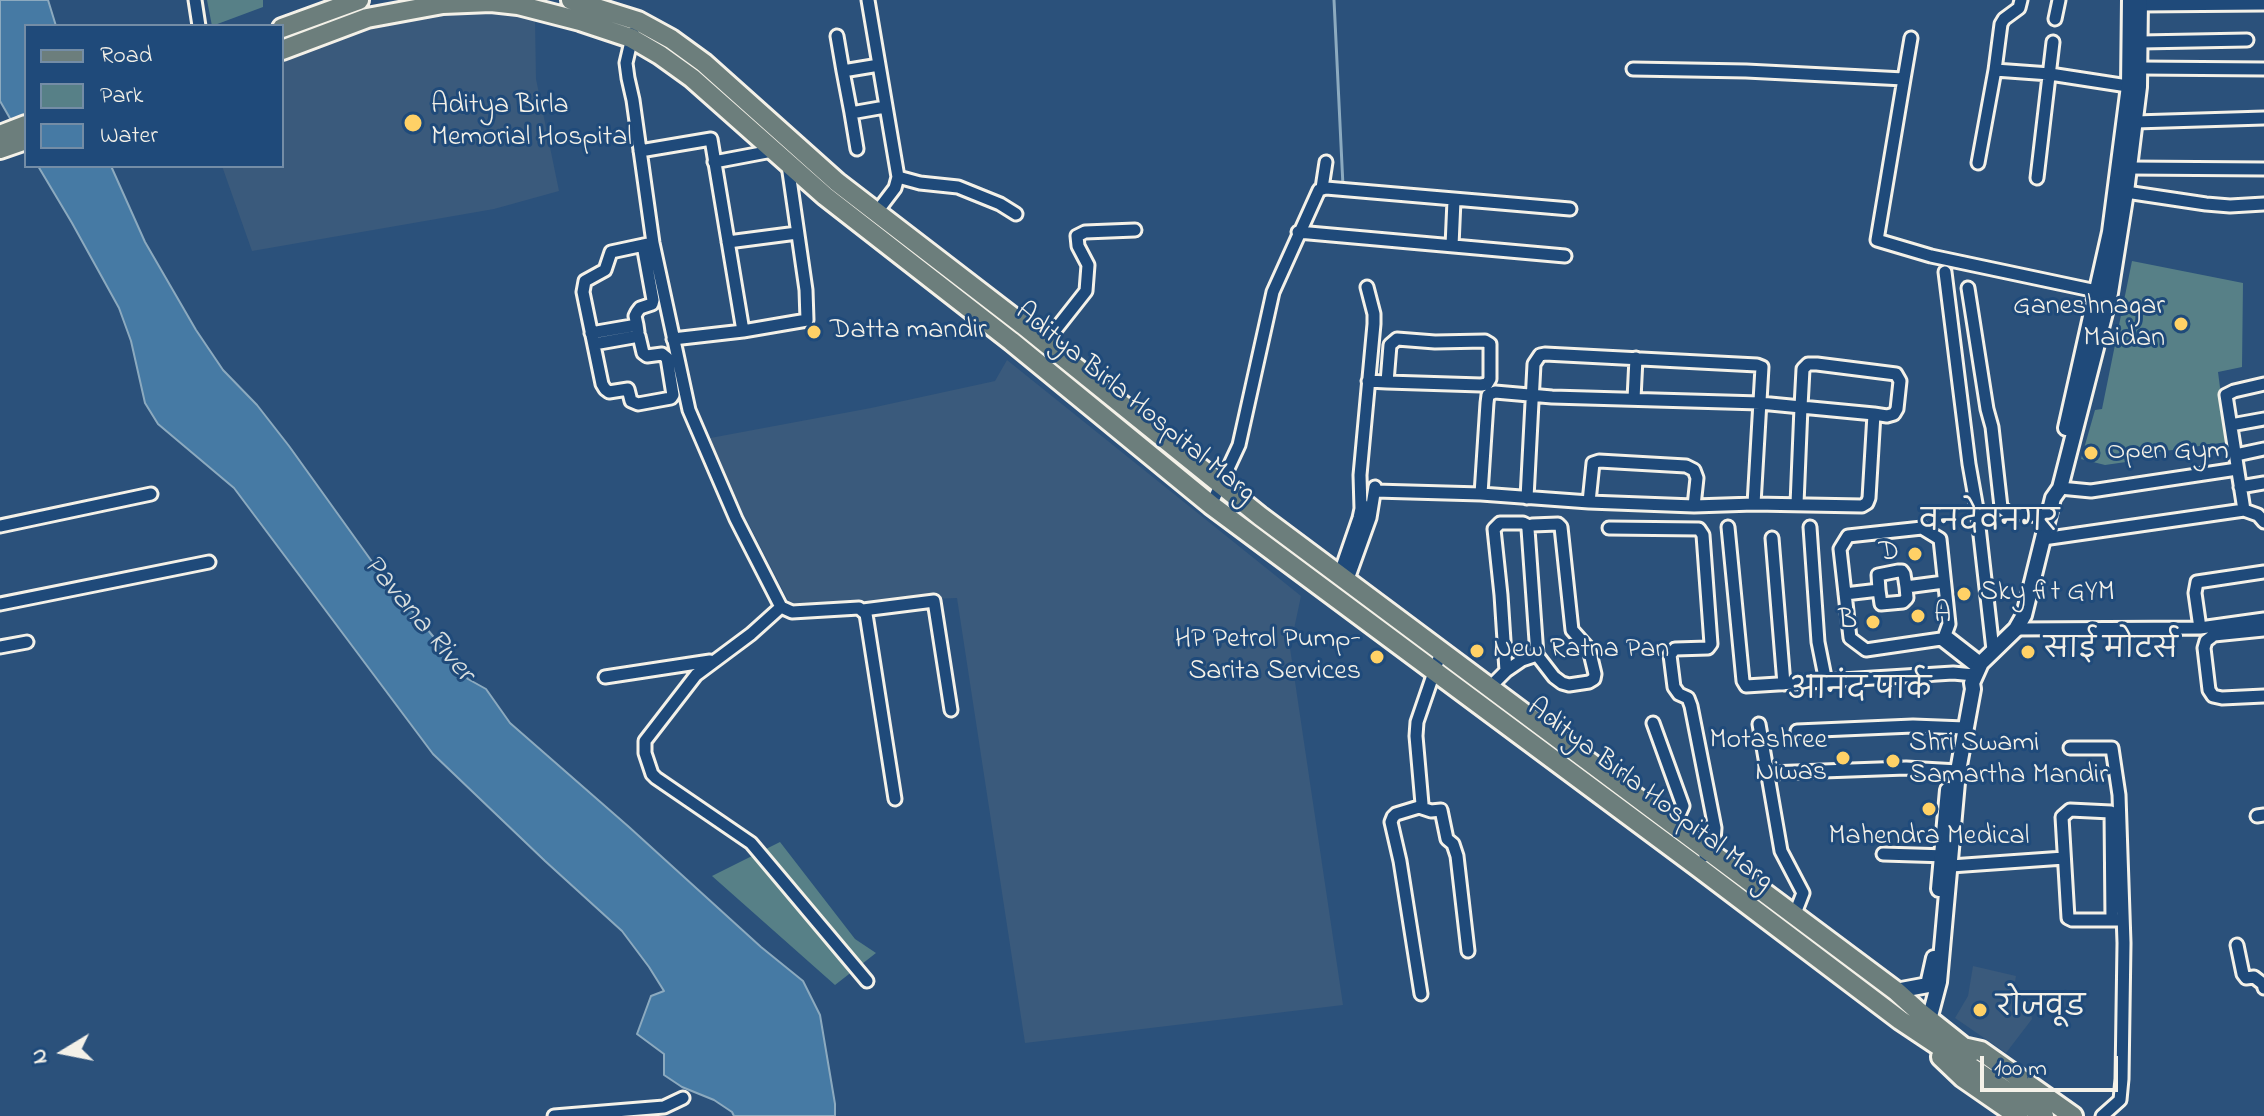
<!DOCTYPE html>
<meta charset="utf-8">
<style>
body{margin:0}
#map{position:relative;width:2264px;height:1116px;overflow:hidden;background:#2b517b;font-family:"Indie Flower",sans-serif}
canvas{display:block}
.legend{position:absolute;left:24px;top:24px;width:260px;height:144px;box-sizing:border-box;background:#1f4a7a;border:2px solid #748da6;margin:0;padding:10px 14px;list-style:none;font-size:24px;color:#f4f1e8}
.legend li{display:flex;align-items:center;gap:16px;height:40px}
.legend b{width:40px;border:2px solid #748da6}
.north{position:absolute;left:24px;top:1012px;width:80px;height:80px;-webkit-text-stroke:6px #1f4a7a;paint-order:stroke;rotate:260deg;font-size:22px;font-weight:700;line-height:32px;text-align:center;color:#f4f1e8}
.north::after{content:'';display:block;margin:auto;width:28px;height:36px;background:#f4f1e8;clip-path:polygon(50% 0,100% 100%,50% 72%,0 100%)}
.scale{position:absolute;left:1980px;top:1056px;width:138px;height:36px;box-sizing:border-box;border:4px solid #f4f1e8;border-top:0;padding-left:10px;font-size:24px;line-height:28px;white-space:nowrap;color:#f4f1e8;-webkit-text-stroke:6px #1f4a7a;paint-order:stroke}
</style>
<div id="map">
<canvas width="2264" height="1116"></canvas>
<ul class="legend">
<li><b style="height:10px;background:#6c7e7c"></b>Road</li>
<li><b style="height:22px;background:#578087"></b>Park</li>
<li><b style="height:22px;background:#467aa4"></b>Water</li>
</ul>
<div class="north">N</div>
<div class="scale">100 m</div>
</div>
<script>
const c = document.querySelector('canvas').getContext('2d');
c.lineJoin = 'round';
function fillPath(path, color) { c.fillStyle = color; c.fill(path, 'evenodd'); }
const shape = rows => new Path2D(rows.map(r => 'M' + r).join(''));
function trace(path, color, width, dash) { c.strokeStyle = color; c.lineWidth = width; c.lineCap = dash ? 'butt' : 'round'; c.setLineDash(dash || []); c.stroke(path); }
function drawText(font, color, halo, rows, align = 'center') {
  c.font = font + ' "Indie Flower","Playpen Sans Deva",sans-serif'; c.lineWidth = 6; c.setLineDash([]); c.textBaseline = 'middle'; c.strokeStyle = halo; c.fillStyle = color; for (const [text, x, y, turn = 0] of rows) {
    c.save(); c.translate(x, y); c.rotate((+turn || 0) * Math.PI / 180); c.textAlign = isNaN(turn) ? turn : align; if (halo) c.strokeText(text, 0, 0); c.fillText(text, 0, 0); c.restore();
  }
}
fillPath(shape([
 [478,8,509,11,535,19,536,79,559,191,494,209,252,251,222,166,282,166,282,59,356,29,405,17],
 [1007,360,1301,596,1290,648,1343,1005,1025,1043,957,598,790,604,705,439,871,408,995,381],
 [1973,966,2016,976,2012,1000,2030,1006,2032,1019,2006,1053,1955,1018,1968,996]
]), '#3a5a7c');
fillPath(shape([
 [207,0,263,0,263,7,212,26],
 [2132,261,2243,283,2242,367,2218,372,2227,442,2131,456,2126,462,2105,465,2081,459,2095,410,2102,409],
 [780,842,855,939,876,953,835,985,712,876]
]), '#578087');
const water = shape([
 [0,0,48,0,56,26,26,26,26,146,0,101,0,0],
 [38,166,111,166,145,242,196,330,223,370,257,405,289,446,373,563,468,679,486,689,510,723,629,827,761,947,803,981,820,1015,835,1104,835,1116,734,1116,732,1112,714,1100,682,1087,664,1075,664,1054,637,1034,651,996,664,991,649,967,622,931,545,861,433,754,234,488,158,424,145,403,131,341,119,308,72,223,38,166]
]);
fillPath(water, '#467aa4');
trace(water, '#8caabf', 2);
trace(shape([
 [1334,0,1343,186]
]), '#8caabf', 3);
const minor = shape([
 [195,0,199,26],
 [868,0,898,177,895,188,876,213],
 [2140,5,2264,4],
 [2055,19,2059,0],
 [633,33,626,63,628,78,633,100,653,243,689,410,736,519,781,607,751,634,696,675,645,741,645,753,652,774,656,778,751,843,867,981],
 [837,36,843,71],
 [2141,42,2247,40],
 [2140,68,2264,69],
 [1633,69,1746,71,1904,79,1877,240,1931,256,2101,292],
 [1995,70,2001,24,2004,19,2019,8,2021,0],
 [1904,79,1911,38],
 [851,113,843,71,879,65],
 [2135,122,2264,118],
 [857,149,851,113,885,107],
 [640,151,711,139,743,331],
 [714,162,772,151],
 [1978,163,1995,70,2050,74,2134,87],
 [2129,168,2264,169],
 [898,177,920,183,958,187,1000,204,1016,214],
 [2037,178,2053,42],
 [1322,188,1326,162],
 [2126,192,2206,204,2230,206,2264,204],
 [1298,232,1565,256],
 [728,242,797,233],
 [1452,246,1454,200],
 [1945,272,1969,464,1977,509,1993,650],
 [1968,288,1987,409,1992,427,2001,507,2007,512,2048,517],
 [637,325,635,316,637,312,640,308,652,304,653,300,643,245],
 [591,333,637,325,638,332],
 [673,339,743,331,807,320,806,290,788,165,790,163],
 [1045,343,1086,291,1088,265,1078,246,1077,236,1085,232,1135,230],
 [594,344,639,336,643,353,647,356,662,354,667,358,673,395,671,398,638,404,631,401,628,389,609,392,605,389,602,384,583,292,585,281,605,270,611,252,653,243],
 [1368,381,1387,382,1481,385,1487,384,1490,379,1490,344,1485,341,1435,342,1397,339,1390,345,1387,382],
 [1634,399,1636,358],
 [2231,425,2264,419],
 [2236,455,2264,449],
 [2240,487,2264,483],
 [2060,488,2091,491,2237,469],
 [1375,491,1481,494,1487,403,1488,395,1495,392,1552,397,1760,403,1801,407,1797,504],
 [1481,494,1589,502,1694,506,1754,504,1862,506,1867,503,1869,498,1874,414,1801,407,1803,369,1808,364,1817,364,1896,374,1900,381,1897,409,1894,414,1887,416,1874,414],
 [1527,498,1534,364,1540,355,1545,354,1757,365,1762,367,1754,504],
 [1589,502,1593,463,1599,461,1686,466,1694,470,1697,478,1694,506],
 [1211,505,1239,445,1273,292,1319,190,1326,188,1570,209],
 [1361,509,1360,475,1374,324,1374,314,1367,287],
 [2244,510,2226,395,2234,391,2264,384],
 [0,526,151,494],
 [1728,527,1743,681,1746,686,1953,673,1974,675],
 [1810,527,1818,642,1826,682],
 [1609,528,1699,529,1703,535,1711,644,1708,648,1675,649,1670,655,1674,687,1679,694,1688,698,1691,706,1715,828,1714,841,1705,856],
 [1772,538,1784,684],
 [2043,539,2244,510,2258,515,2264,522],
 [1339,576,1359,518,1362,504],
 [1347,582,1370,518,1375,487],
 [1879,590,1881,604,1903,602,1907,598,1906,587],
 [1845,594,1879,590,1878,575,1898,571,1902,571,1904,574,1906,587,1944,582],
 [0,604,209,562],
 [781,607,792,612,859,608,866,614,895,799],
 [863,610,934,601,951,710],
 [2200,628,2195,593,2197,582,2264,572],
 [2016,629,2200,628,2264,619],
 [2264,630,2214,635,2206,641,2204,648,2209,690,2213,696,2222,698,2264,696],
 [0,647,27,642],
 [1978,668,1941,639,1866,650,1850,638,1840,549,1848,536,1922,528,1940,539,1949,624,1945,635,1981,663],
 [1506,671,1501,595,1494,529,1500,523,1523,523,1527,525,1528,529,1537,655,1554,677,1562,683,1569,685,1589,682,1594,679,1595,674,1589,649,1572,630,1561,527,1558,524,1532,525],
 [605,677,710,661],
 [1489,688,1506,671,1522,660,1537,655],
 [1653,723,1683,806,1674,826],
 [1759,724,1781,851,1803,893,1794,916],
 [1797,731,1913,726,1965,728],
 [2070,748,2112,748,2119,795,2124,943,2122,1079,2120,1100,2102,1116],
 [1768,773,1906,768,1958,771],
 [1419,807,1431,811,1441,810,1447,839,1453,844,1457,856,1468,951],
 [2257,816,2264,815],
 [1883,854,1947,856],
 [1951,866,2064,858],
 [2112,920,2111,812,2070,810,2062,817,2068,918,2072,920,2123,920],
 [2237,945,2243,974,2246,978,2254,977,2263,984,2264,988],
 [1421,994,1400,861,1391,822,1393,817,1396,814,1419,807,1422,804,1416,736,1417,722,1441,652],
 [554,1116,664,1107,683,1098]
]);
const tertiary = shape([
 [2066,428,2110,232,2129,86,2130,0],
 [1939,889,1948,790],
 [1896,991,1928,985,1934,958],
 [1929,1020,1939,982,1958,771,1973,689,1972,683,1981,663,2016,629,2024,615,2053,498,2060,488,2110,293,2126,192,2139,87,2140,0]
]);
const primary = shape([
 [571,0,638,21,671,39,704,63,837,182,1023,325,1260,516,1896,991,1917,1010,1971,1053],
 [282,28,359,0],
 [282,50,367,18,443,4,491,2,518,5,580,21,631,38,660,55,692,78,825,196,1011,341,1211,505,1698,867,1900,1020,2044,1116],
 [0,135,26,125],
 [0,149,26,140],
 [1963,1047,1981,1051,2073,1116],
 [1941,1057,1963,1078,2018,1116]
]);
trace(minor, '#f4f1e8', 17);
trace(tertiary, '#f4f1e8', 20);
trace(primary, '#f4f1e8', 24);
trace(minor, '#1f4a7a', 11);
trace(tertiary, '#1f4a7a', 14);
trace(primary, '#6c7e7c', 18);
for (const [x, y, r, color] of [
 [413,123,10,"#ffd166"],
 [2181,324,8,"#ffd166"],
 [814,332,8,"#ffd166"],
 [2091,453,8,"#ffd166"],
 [1915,554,8,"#ffd166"],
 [1964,594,8,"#ffd166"],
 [1918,616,8,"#ffd166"],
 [1873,622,8,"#ffd166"],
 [1477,651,8,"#ffd166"],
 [2028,652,8,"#ffd166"],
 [1377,657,8,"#ffd166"],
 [1843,758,8,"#ffd166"],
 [1893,761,8,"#ffd166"],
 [1929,809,8,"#ffd166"],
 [1980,1010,8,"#ffd166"]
]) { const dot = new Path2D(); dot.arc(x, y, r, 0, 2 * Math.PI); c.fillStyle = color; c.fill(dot); trace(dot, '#1f4a7a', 3); }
drawText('28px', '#f4f1e8', '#1f4a7a', [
 ["Aditya Birla",431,107],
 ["Memorial Hospital",431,139],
 ["Ganeshnagar",2165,308,"right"],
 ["Maidan",2165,340,"right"],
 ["Datta mandir",830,332],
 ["Open Gym",2107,453],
 ["D",1899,554,"right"],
 ["Sky fit GYM",1980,594],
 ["A",1934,616],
 ["B",1857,622,"right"],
 ["HP Petrol Pump-",1361,641,"right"],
 ["Sarita Services",1361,673,"right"],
 ["New Ratna Pan",1493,651],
 ["साई मोटर्स",2044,652],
 ["Motashree",1827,742,"right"],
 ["Niwas",1827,774,"right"],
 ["Shri Swami",1909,745],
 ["Samartha Mandir",1909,777],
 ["Mahendra Medical",1929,838,"center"],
 ["रोजवूड",1996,1010]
], 'left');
drawText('28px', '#f4f1e8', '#1f4a7a', [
 ["Aditya Birla Hospital Marg",1134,404,39],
 ["Aditya Birla Hospital Marg",1649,796,37]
]);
drawText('30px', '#f4f1e8', '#1f4a7a', [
 ["वनदेवनगर",1989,525],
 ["आनंद पार्क",1859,693]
]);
drawText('italic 30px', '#dadfde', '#1f4a7a', [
 ["Pavana River",417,620,50]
]);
</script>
